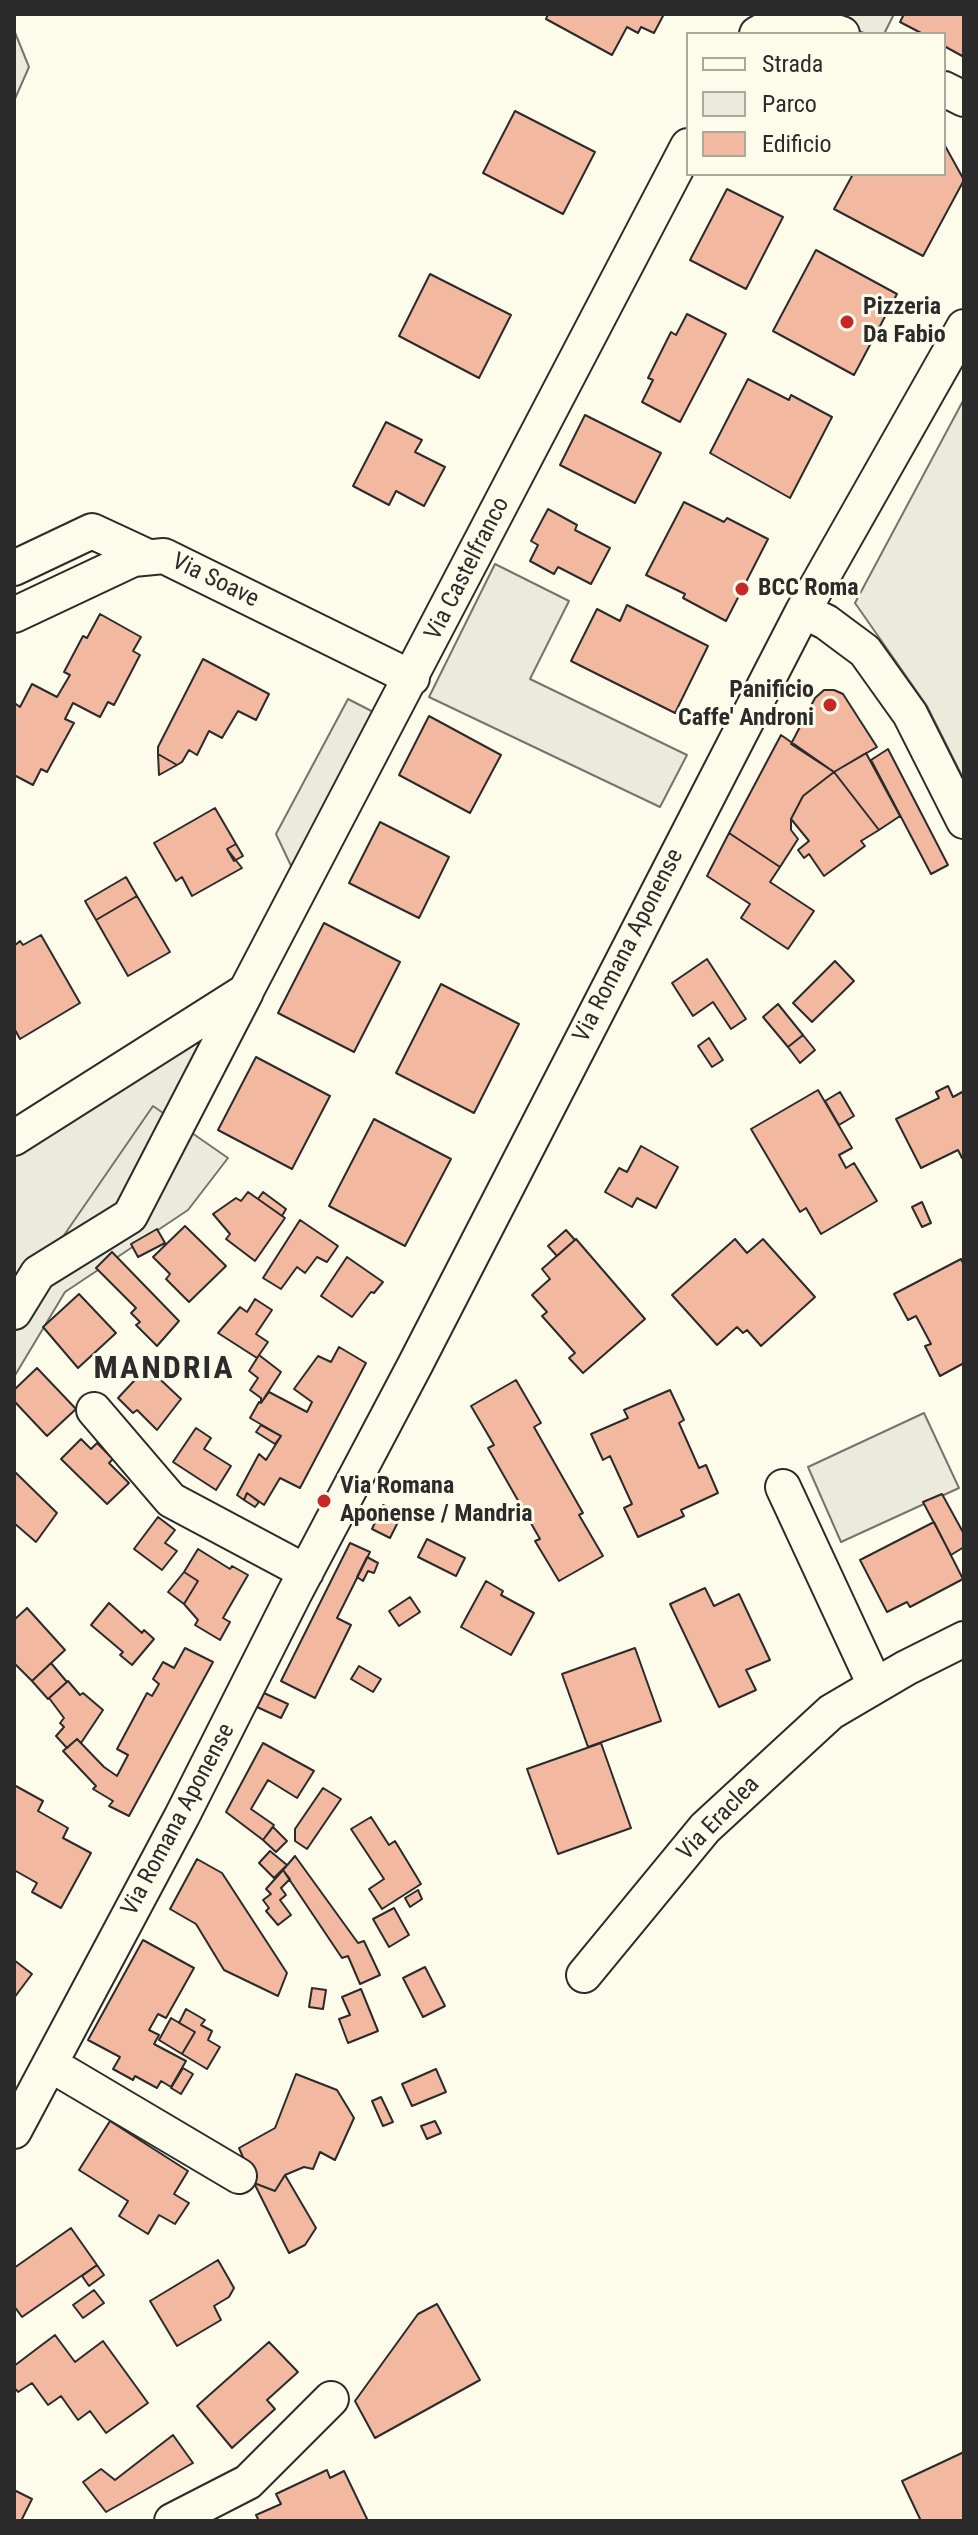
<!DOCTYPE html>
<style>
body{margin:0}
#map{position:relative;width:978px;height:2535px;overflow:hidden;background:#fdfbea;font-family:"Roboto Condensed",sans-serif}
canvas{display:block}
.frame{position:absolute;inset:0;border:16px solid #2b2b2b;pointer-events:none}
.legend{position:absolute;left:686px;top:32px;width:260px;height:144px;box-sizing:border-box;background:#fdfbea;border:2px solid #a9a89e;margin:0;padding:10px 14px;list-style:none;font-size:24px;color:#2b2b2b}
.legend li{display:flex;align-items:center;gap:16px;height:40px}
.legend b{width:40px;border:2px solid #a9a89e}
</style>
<div id="map">
<canvas width="978" height="2535"></canvas>
<div class="frame"></div>
<ul class="legend">
<li><b style="height:10px;background:#fdfbea"></b>Strada</li>
<li><b style="height:22px;background:#ecebdb"></b>Parco</li>
<li><b style="height:22px;background:#f2b8a0"></b>Edificio</li>
</ul>
</div>
<script>
const c = document.querySelector('canvas').getContext('2d');
c.lineJoin = 'round';
function fillPath(path, color) { c.fillStyle = color; c.fill(path, 'evenodd'); }
const shape = rows => new Path2D(rows.map(r => 'M' + r).join(''));
function trace(path, color, width, dash) { c.strokeStyle = color; c.lineWidth = width; c.lineCap = dash ? 'butt' : 'round'; c.setLineDash(dash || []); c.stroke(path); }
function drawText(font, color, halo, rows, align = 'center') {
  c.font = font + ' "Roboto Condensed",sans-serif'; c.lineWidth = 6; c.setLineDash([]); c.textBaseline = 'middle'; c.strokeStyle = halo; c.fillStyle = color; for (const [text, x, y, turn = 0] of rows) {
    c.save(); c.translate(x, y); c.rotate((+turn || 0) * Math.PI / 180); c.textAlign = isNaN(turn) ? turn : align; if (halo) c.strokeText(text, 0, 0); c.fillText(text, 0, 0); c.restore();
  }
}
const green = shape([
 [14,30,29,67,14,101,14,30],
 [964,399,964,780,927,706,855,603,964,399],
 [495,564,569,601,530,679,687,755,660,807,429,697,495,564],
 [246,991,178,1124,14,1312,14,1138,246,991],
 [924,1413,959,1488,841,1542,808,1467,924,1413]
]);
fillPath(green, '#ecebdb');
trace(green, '#74746e', 2);
const parking = shape([
 [822,14,894,14,884,34,866,34,822,14],
 [348,699,389,720,301,887,276,834,348,699],
 [153,1106,228,1158,188,1210,65,1292,14,1377,14,1312,38,1273,153,1106]
]);
fillPath(parking, '#eceadb');
trace(parking, '#74746e', 2);
const building = shape([
 [548,14,664,14,654,33,641,27,638,33,627,27,612,55,546,19,548,14],
 [904,14,964,14,964,57,944,46,944,34,923,34,900,22,904,14],
 [515,111,595,152,563,214,483,173,515,111],
 [944,144,964,180,923,256,834,209,853,174,944,174,944,144],
 [727,189,783,217,746,289,690,260,727,189],
 [816,250,897,294,854,375,773,331,816,250],
 [430,274,511,315,479,378,399,336,430,274],
 [687,314,726,334,680,422,642,402,653,380,648,378,671,332,676,335,687,314],
 [748,379,789,400,791,395,832,417,790,498,710,453,748,379],
 [585,415,661,453,635,503,560,465,585,415],
 [386,422,422,440,415,452,445,467,424,506,396,491,389,505,353,486,386,422],
 [684,502,724,522,727,518,768,539,726,621,683,598,685,594,646,575,684,502],
 [548,509,577,525,575,530,610,548,591,584,558,567,554,574,530,561,538,545,531,541,548,509],
 [627,605,708,646,675,713,571,661,597,609,620,621,627,605],
 [100,614,141,637,133,651,140,655,114,705,108,702,100,717,73,703,65,719,74,723,47,772,41,769,33,785,14,775,14,707,16,704,20,707,32,684,57,697,70,675,64,672,83,636,87,638,100,614],
 [203,659,269,694,256,720,238,711,222,738,209,731,197,755,189,750,182,762,177,765,158,754,158,747,203,659],
 [824,690,834,690,843,694,877,747,834,772,791,744,815,698,824,690],
 [429,716,501,755,470,813,399,775,429,716],
 [781,735,834,772,803,796,791,819,791,830,798,839,780,867,729,833,781,735],
 [888,749,948,865,931,874,871,760,888,749],
 [866,753,900,816,879,830,834,772,866,753],
 [158,754,177,765,159,775,158,754],
 [834,772,879,830,861,841,865,846,824,876,809,854,804,858,798,850,809,841,791,819,803,796,834,772],
 [215,808,236,844,227,849,242,868,192,896,182,877,176,881,154,843,215,808],
 [380,822,449,857,419,918,349,883,380,822],
 [729,833,780,867,770,882,814,911,788,949,741,918,750,904,707,876,729,833],
 [236,844,243,856,234,861,227,849,236,844],
 [126,877,137,896,96,920,85,901,126,877],
 [137,896,170,952,128,976,96,920,137,896],
 [324,923,400,962,354,1052,278,1013,324,923],
 [41,935,80,1003,20,1039,14,1028,14,946,20,941,23,945,41,935],
 [707,959,746,1019,731,1029,713,1002,693,1016,672,983,707,959],
 [835,961,854,981,812,1022,793,1003,835,961],
 [441,984,519,1024,474,1113,396,1073,441,984],
 [778,1004,803,1035,788,1047,763,1017,778,1004],
 [803,1035,815,1050,800,1063,788,1047,803,1035],
 [709,1038,723,1060,712,1067,698,1046,709,1038],
 [256,1057,330,1096,292,1169,218,1130,256,1057],
 [948,1086,953,1097,964,1091,964,1157,962,1158,958,1150,921,1168,896,1119,939,1098,936,1092,948,1086],
 [818,1090,852,1148,839,1155,846,1168,854,1163,877,1201,821,1234,806,1208,800,1212,751,1129,818,1090],
 [840,1092,854,1116,839,1125,825,1101,840,1092],
 [374,1119,451,1159,405,1246,329,1206,374,1119],
 [641,1146,678,1167,656,1208,637,1198,632,1207,605,1192,619,1168,627,1172,641,1146],
 [248,1192,285,1218,255,1261,226,1239,230,1234,213,1214,236,1198,241,1201,248,1192],
 [263,1192,286,1209,282,1216,258,1199,263,1192],
 [922,1202,931,1223,922,1227,912,1207,922,1202],
 [300,1220,338,1246,327,1262,317,1257,305,1273,297,1267,281,1289,263,1278,300,1220],
 [185,1226,226,1266,189,1302,166,1279,170,1274,153,1257,185,1226],
 [157,1229,165,1243,138,1257,131,1244,157,1229],
 [566,1230,575,1240,557,1256,548,1246,566,1230],
 [576,1239,645,1319,583,1373,569,1358,575,1353,542,1316,547,1312,532,1295,550,1279,542,1269,576,1239],
 [735,1239,747,1253,763,1239,815,1297,761,1346,747,1330,743,1333,737,1327,717,1345,672,1295,735,1239],
 [112,1252,179,1321,157,1346,136,1325,140,1322,131,1313,136,1308,96,1268,112,1252],
 [347,1257,383,1282,374,1293,371,1292,352,1317,321,1296,347,1257],
 [961,1259,964,1265,964,1363,940,1376,925,1346,931,1344,916,1316,908,1320,894,1294,961,1259],
 [79,1294,116,1333,78,1368,43,1327,79,1294],
 [255,1299,272,1310,256,1334,268,1342,257,1358,218,1333,240,1307,247,1312,255,1299],
 [339,1347,366,1363,300,1488,280,1478,264,1505,247,1493,244,1500,237,1495,259,1454,266,1460,281,1436,250,1418,259,1402,261,1403,269,1392,307,1412,312,1402,294,1389,318,1356,331,1362,339,1347],
 [259,1355,281,1372,261,1403,261,1398,250,1390,258,1378,249,1371,259,1355],
 [147,1367,181,1399,157,1430,137,1410,133,1413,118,1398,147,1367],
 [37,1368,76,1409,47,1436,14,1401,14,1390,37,1368],
 [516,1380,541,1423,534,1427,583,1513,579,1515,603,1556,559,1581,535,1541,540,1539,488,1448,494,1445,471,1406,516,1380],
 [670,1390,684,1420,679,1423,699,1468,706,1465,718,1493,681,1510,684,1516,638,1537,624,1508,632,1504,610,1456,603,1460,591,1434,628,1418,624,1410,670,1390],
 [261,1425,281,1436,275,1444,256,1432,261,1425],
 [196,1428,211,1438,204,1449,231,1466,216,1490,173,1462,196,1428],
 [81,1439,91,1449,97,1443,113,1459,109,1463,129,1483,107,1504,61,1459,81,1439],
 [14,1471,57,1513,36,1542,14,1523,14,1471],
 [247,1493,259,1502,255,1507,244,1500,247,1493],
 [942,1494,964,1534,964,1547,951,1555,923,1502,942,1494],
 [383,1505,402,1514,390,1538,372,1529,383,1505],
 [158,1517,175,1530,165,1543,177,1551,162,1570,134,1549,158,1517],
 [934,1522,963,1579,910,1607,907,1602,887,1612,860,1560,934,1522],
 [427,1539,465,1558,456,1576,418,1557,427,1539],
 [350,1543,370,1552,337,1618,351,1625,315,1698,281,1681,350,1543],
 [198,1549,230,1569,232,1566,248,1575,223,1618,230,1622,220,1640,195,1625,198,1620,184,1604,198,1581,184,1572,198,1549],
 [367,1557,378,1563,374,1573,368,1571,363,1581,357,1577,367,1557],
 [184,1572,198,1581,184,1604,168,1592,184,1572],
 [486,1581,503,1591,501,1595,534,1613,511,1655,461,1627,486,1581],
 [705,1588,714,1606,739,1594,770,1660,746,1670,756,1690,719,1707,670,1604,705,1588],
 [410,1597,420,1612,399,1626,389,1611,410,1597],
 [109,1603,142,1633,144,1630,154,1639,132,1665,120,1655,123,1652,91,1625,109,1603],
 [27,1608,65,1650,32,1681,14,1663,14,1620,27,1608],
 [185,1648,213,1662,129,1816,109,1806,113,1801,93,1789,96,1786,63,1751,77,1739,104,1767,117,1776,128,1755,117,1749,147,1693,152,1696,159,1684,153,1679,163,1662,174,1668,185,1648],
 [635,1648,661,1721,588,1747,562,1674,635,1648],
 [51,1663,67,1682,48,1699,32,1681,51,1663],
 [359,1666,381,1679,373,1692,351,1679,359,1666],
 [68,1681,80,1695,83,1693,103,1710,81,1743,77,1739,67,1748,56,1736,64,1727,60,1723,64,1718,49,1698,68,1681],
 [264,1693,288,1704,281,1718,257,1707,264,1693],
 [263,1743,314,1771,297,1798,268,1780,251,1809,274,1825,263,1840,226,1812,263,1743],
 [601,1743,631,1828,558,1854,527,1769,601,1743],
 [14,1785,43,1801,38,1811,68,1828,63,1838,91,1853,61,1908,32,1892,37,1883,14,1870,14,1785],
 [323,1788,341,1799,307,1849,295,1841,295,1829,323,1788],
 [371,1817,389,1845,395,1841,421,1884,382,1909,369,1889,384,1879,351,1829,371,1817],
 [273,1827,287,1841,276,1852,263,1840,273,1827],
 [270,1851,287,1865,274,1878,259,1863,270,1851],
 [295,1856,358,1943,364,1941,380,1975,360,1984,348,1956,342,1958,283,1870,295,1856],
 [197,1859,222,1873,287,1973,278,1996,224,1970,196,1924,170,1909,197,1859],
 [283,1870,290,1879,281,1888,286,1895,280,1900,291,1915,278,1925,266,1911,269,1908,263,1900,271,1894,266,1889,283,1870],
 [418,1890,422,1899,410,1907,405,1898,418,1890],
 [394,1908,409,1935,389,1947,373,1919,394,1908],
 [143,1940,194,1968,166,2018,158,2014,149,2030,159,2035,154,2044,186,2061,171,2087,161,2081,157,2088,135,2076,133,2080,113,2069,120,2057,88,2040,143,1940],
 [14,1960,32,1974,14,1998,14,1960],
 [425,1967,445,2006,423,2017,403,1978,425,1967],
 [312,1988,326,1990,323,2009,309,2007,312,1988],
 [361,1989,378,2031,348,2043,339,2019,350,2015,342,1997,361,1989],
 [186,2009,205,2020,201,2025,212,2031,208,2040,220,2047,207,2069,182,2054,195,2032,179,2023,186,2009],
 [171,2018,195,2032,182,2054,159,2040,171,2018],
 [183,2068,193,2074,181,2094,171,2088,183,2068],
 [436,2069,446,2092,412,2106,402,2084,436,2069],
 [296,2074,337,2090,354,2118,335,2160,320,2152,313,2169,304,2167,285,2175,275,2191,254,2183,239,2148,275,2128,296,2074],
 [381,2097,393,2122,383,2126,372,2101,381,2097],
 [110,2121,188,2171,174,2194,189,2203,175,2224,159,2215,148,2234,119,2216,128,2201,79,2170,110,2121],
 [435,2121,441,2133,427,2139,421,2126,435,2121],
 [285,2175,316,2228,305,2245,289,2253,254,2183,275,2191,285,2175],
 [71,2228,97,2265,22,2317,14,2306,14,2268,71,2228],
 [218,2260,234,2288,229,2297,214,2306,221,2320,177,2346,150,2301,218,2260],
 [97,2265,104,2275,89,2286,82,2276,97,2265],
 [94,2290,104,2303,83,2318,73,2305,94,2290],
 [437,2304,480,2380,375,2438,355,2401,418,2314,437,2304],
 [55,2335,75,2362,103,2341,148,2403,106,2433,90,2411,78,2420,61,2396,48,2405,32,2383,18,2392,14,2387,14,2366,55,2335],
 [269,2342,298,2372,267,2400,275,2409,232,2448,197,2406,269,2342],
 [173,2435,193,2463,106,2512,83,2482,101,2469,115,2480,173,2435],
 [964,2452,964,2521,921,2521,902,2481,964,2452],
 [327,2470,330,2478,344,2471,368,2521,259,2521,256,2515,281,2504,276,2494,327,2470],
 [14,2490,32,2499,21,2521,14,2521,14,2490]
]);
fillPath(building, '#f2b8a0');
trace(building, '#2b2b2b', 2);
const minor = shape([
 [757,34,780,21,810,23,842,34],
 [944,89,964,99],
 [14,568,92,531,148,557],
 [803,611,826,622,865,651,910,714,964,821],
 [14,615,133,559,164,556,412,678],
 [14,1138,246,991,688,146],
 [14,1312,38,1273,130,1216,246,992],
 [94,1410,171,1500,306,1572],
 [783,1487,875,1685],
 [584,1975,705,1828,831,1712,906,1668,964,1639],
 [49,2066,65,2073,239,2176],
 [14,2131,182,1816,294,1594,415,1365,803,611,964,327],
 [172,2521,248,2482,331,2399]
]);
trace(minor, '#2b2b2b', 38);
trace(minor, '#fdfbea', 34);
for (const [x, y, r, color] of [
 [847,322,8,"#c62828"],
 [742,589,8,"#c62828"],
 [830,705,8,"#c62828"],
 [324,1501,8,"#c62828"]
]) { const dot = new Path2D(); dot.arc(x, y, r, 0, 2 * Math.PI); c.fillStyle = color; c.fill(dot); trace(dot, '#fdfbea', 3); }
drawText('bold 24px', '#2b2b2b', '#fdfbea', [
 ["Pizzeria",863,308],
 ["Da Fabio",863,336],
 ["BCC Roma",758,589],
 ["Panificio",814,691,"right"],
 ["Caffe' Androni",814,719,"right"],
 ["Via Romana",340,1487],
 ["Aponense / Mandria",340,1515]
], 'left');
drawText('24px', '#2b2b2b', '#fdfbea', [
 ["Via Castelfranco",468,569,-63],
 ["Via Soave",215,581,26],
 ["Via Romana Aponense",629,946,-63],
 ["Via Eraclea",719,1819,-46],
 ["Via Romana Aponense",179,1820,-62]
]);
c.letterSpacing = '2px';
drawText('bold 32px', '#2b2b2b', '#fdfbea', [
 ["MANDRIA",164,1370]
]);
c.letterSpacing = '0px';
</script>
